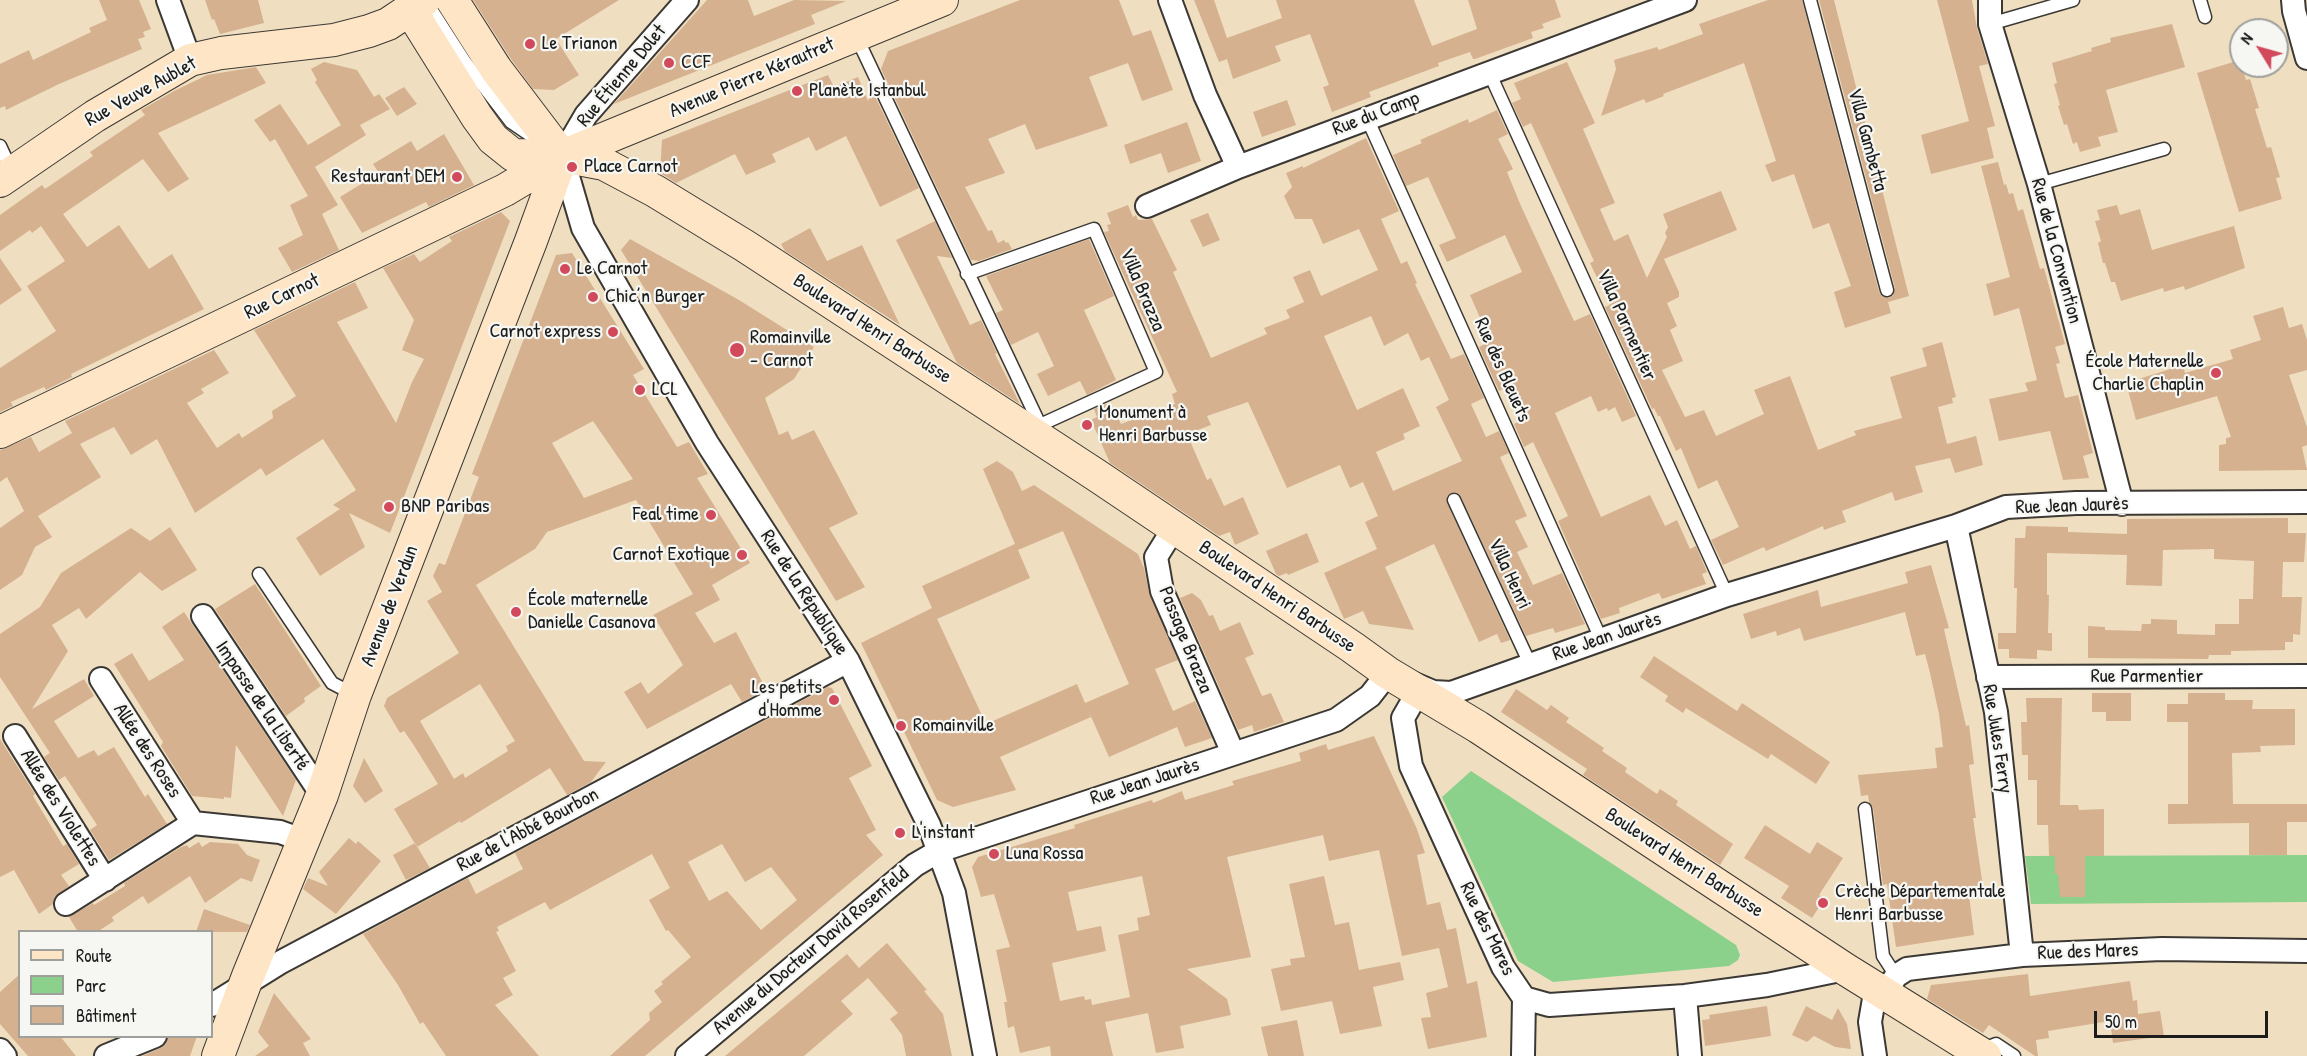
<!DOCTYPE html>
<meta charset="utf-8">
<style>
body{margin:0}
#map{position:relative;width:2307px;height:1056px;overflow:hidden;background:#efdfc0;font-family:"Patrick Hand",sans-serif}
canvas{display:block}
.legend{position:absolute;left:18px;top:930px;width:195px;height:108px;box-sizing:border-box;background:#f6f6f2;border:2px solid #9f9f9c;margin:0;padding:8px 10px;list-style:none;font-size:18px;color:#1c1c1c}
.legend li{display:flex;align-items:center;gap:12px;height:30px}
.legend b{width:30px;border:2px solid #9f9f9c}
.north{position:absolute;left:2229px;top:18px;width:60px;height:60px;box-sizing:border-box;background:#f6f6f2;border:2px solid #9f9f9c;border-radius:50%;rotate:307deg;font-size:16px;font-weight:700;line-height:24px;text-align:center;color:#1c1c1c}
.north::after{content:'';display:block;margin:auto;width:21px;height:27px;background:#d1495b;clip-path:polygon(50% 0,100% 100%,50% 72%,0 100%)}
.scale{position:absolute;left:2094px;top:1011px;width:174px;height:27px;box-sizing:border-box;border:3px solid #1c1c1c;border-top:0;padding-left:8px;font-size:18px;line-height:21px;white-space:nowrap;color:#1c1c1c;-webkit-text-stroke:4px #f6f6f2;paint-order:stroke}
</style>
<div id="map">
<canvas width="2307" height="1056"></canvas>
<ul class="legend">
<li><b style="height:8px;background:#fde5c5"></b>Route</li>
<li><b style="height:16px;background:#8cd18b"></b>Parc</li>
<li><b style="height:16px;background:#d5b190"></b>Bâtiment</li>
</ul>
<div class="north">N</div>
<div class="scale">50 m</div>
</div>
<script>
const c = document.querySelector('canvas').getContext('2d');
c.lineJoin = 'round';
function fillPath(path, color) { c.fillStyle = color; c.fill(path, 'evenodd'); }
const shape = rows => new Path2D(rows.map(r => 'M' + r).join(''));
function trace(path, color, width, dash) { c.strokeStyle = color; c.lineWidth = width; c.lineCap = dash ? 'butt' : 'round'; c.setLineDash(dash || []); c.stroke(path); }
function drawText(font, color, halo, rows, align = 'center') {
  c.font = font + ' "Patrick Hand",sans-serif'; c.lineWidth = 4.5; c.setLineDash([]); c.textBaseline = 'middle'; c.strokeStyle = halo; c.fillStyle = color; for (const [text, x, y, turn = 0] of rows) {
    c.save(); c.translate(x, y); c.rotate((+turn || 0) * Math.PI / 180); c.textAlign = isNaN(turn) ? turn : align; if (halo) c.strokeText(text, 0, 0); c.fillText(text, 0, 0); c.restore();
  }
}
fillPath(shape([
 [1471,771,1736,945,1740,955,1738,960,1729,966,1553,982,1518,961,1442,797],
 [2307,855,2307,902,2031,904,2025,856]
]), '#8cd18b');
fillPath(shape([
 [99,0,139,0,151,29,143,32,145,37,138,39,142,49,59,84,6,110,5,106,0,108,0,64,29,50,33,60,91,32,89,28,107,20],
 [205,0,258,0,264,23,220,34,214,19,212,20],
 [473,0,619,0,556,39,579,75,554,90,533,89,511,59],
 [707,0,748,0,754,16,794,0,846,1,811,15,815,24,614,104],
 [1020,0,1119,0,1133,36,1151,30,1173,90,1142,101,1128,63,1089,77,1108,126,1036,150,1025,124,988,139,1005,173,965,187,988,231,992,230,998,243,1004,240,1006,243,1008,242,1012,249,979,261,971,260,881,69,888,51],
 [1194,0,1214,0,1227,38,1282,18,1276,0,1414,0,1432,46,1477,29,1468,0,1555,0,1561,17,1542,24,1544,28,1531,32,1533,38,1475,59,1473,59,1470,52,1438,63,1439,66,1369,92,1371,97,1332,112,1323,87,1329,85,1310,34,1275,46,1281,61,1233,79,1227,59,1219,62],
 [1768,0,1802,0,1879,292,1882,296,1889,298,1893,295,1895,288,1819,0,1834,0,1909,296,1888,302,1891,313,1845,328,1834,292,1851,286,1829,223,1813,229,1794,174,1772,182,1765,165,1776,161,1744,63,1663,94,1664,96,1646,103,1644,99,1601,116,1616,69,1614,60,1657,47,1659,50,1703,34,1699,24],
 [1937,0,1972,0,1977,28,1988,64,1979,66,1995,126,1987,128,1994,158,1931,174,1921,135,1969,121],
 [2172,24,2185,67,2106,90,2118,132,2098,137,2101,146,2080,152,2077,142,2073,144,2067,124,2064,125,2058,106,2060,105,2054,84,2057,83,2052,63,2092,51,2091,48,2111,42,2110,38],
 [2240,60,2246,80,2250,79,2259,108,2255,109,2267,148,2271,147,2280,177,2276,178,2282,199,2239,212,2197,73],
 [324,62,357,70,374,97,379,94,390,109,360,125,366,135,315,167,338,205,322,214,339,250,292,272,278,248,303,235,290,205,308,196,275,139,270,142,254,120,280,104,308,145,341,125,315,82,317,80,311,69],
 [1567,62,1595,123,1583,129,1615,203,1600,209,1614,241,1628,234,1647,278,1667,237,1665,233,1668,227,1663,214,1721,191,1737,230,1664,259,1679,292,1679,297,1667,303,1677,326,1670,330,1683,361,1662,370,1685,417,1704,410,1716,436,1764,414,1754,390,1790,376,1818,450,1856,435,1854,431,1902,418,1890,377,1927,366,1922,348,1942,342,1956,397,1952,398,1953,403,1938,407,1947,444,1976,436,1983,465,1955,473,1950,458,1915,466,1923,492,1895,501,1892,492,1842,511,1846,522,1824,530,1823,526,1766,551,1764,547,1723,565,1711,540,1739,527,1717,480,1698,489,1681,448,1676,451,1660,416,1658,416,1654,408,1652,409,1605,307,1610,305,1590,263,1594,261,1531,123,1523,127,1512,103,1521,99,1514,83],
 [256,67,266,83,158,133,189,179,168,192,143,159,63,214,87,247,119,225,149,269,172,254,204,309,71,374,72,377,46,390,44,387,11,402,13,406,0,412,0,368,56,331,27,286,65,261,41,226,32,233,30,230,0,251,0,215,42,185,45,189,93,156,90,152,145,115,141,110,174,91,207,75],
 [828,75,834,87,858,77,868,101,872,90,919,188,880,207,846,136,816,151,809,137,772,154,776,162,746,175,735,154,676,183,660,173,662,140],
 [404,87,417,104,397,116,385,98],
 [1287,100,1296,125,1262,137,1253,112],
 [1497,110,1508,134,1498,139,1513,169,1507,172,1521,206,1574,321,1590,314,1636,416,1622,422,1615,407,1608,411,1607,408,1598,412,1591,396,1555,413,1601,517,1650,495,1665,526,1677,520,1690,549,1696,546,1707,572,1702,574,1706,584,1662,599,1659,593,1619,608,1620,613,1601,619,1558,521,1568,516,1533,442,1524,447,1514,424,1520,421,1505,388,1499,391,1479,347,1485,344,1482,338,1488,336,1470,295,1522,272,1505,235,1447,262,1439,245,1456,238,1428,177,1406,186,1393,155,1422,143,1420,140,1468,119,1469,123],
 [1187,122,1201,161,1168,173,1161,153,1130,164,1124,145],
 [444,134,474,185,429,207,426,202,362,233,340,197,379,173,373,164,411,141,417,151],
 [1366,138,1399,211,1381,219,1401,264,1407,261,1417,283,1415,284,1451,359,1464,354,1484,398,1471,404,1486,437,1499,431,1509,453,1500,457,1527,516,1515,521,1528,547,1517,552,1533,585,1562,573,1585,624,1555,633,1553,628,1526,636,1461,497,1454,492,1447,496,1447,503,1510,640,1501,643,1497,634,1479,642,1434,544,1385,567,1414,630,1369,624,1363,611,1344,619,1324,573,1377,549,1365,522,1378,516,1363,482,1350,488,1340,465,1287,488,1248,402,1207,416,1211,425,1187,434,1207,480,1211,478,1224,506,1243,497,1259,534,1235,545,1230,532,1219,536,1110,463,1091,420,1097,417,1094,409,1108,403,1115,410,1121,424,1175,404,1172,394,1177,392,1104,232,1109,231,1107,225,1111,224,1107,213,1128,205,1133,217,1136,215,1138,220,1152,219,1177,270,1173,272,1211,358,1267,334,1264,328,1290,318,1286,310,1304,302,1293,277,1310,270,1321,296,1378,270,1359,229,1323,244,1312,219,1295,219,1284,196,1292,187,1286,173,1303,166,1303,168],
 [1371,316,1384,346,1408,333,1421,361,1429,357,1449,400,1436,407,1462,461,1393,491,1376,452,1405,439,1403,434,1420,426,1403,388,1357,410,1324,336],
 [1998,162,2004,185,2006,184,2009,194,2013,193,2018,211,2023,209,2040,269,2044,268,2065,344,2055,347,2060,363,2056,364,2065,398,2078,395,2093,453,2083,456,2089,478,2063,480,2050,431,1999,441,1989,399,2028,391,2025,383,2037,380,2019,308,1994,316,1986,284,2010,277,1981,166],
 [2117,205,2120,215,2140,209,2152,250,2234,226,2245,268,2185,290,2184,286,2164,292,2163,288,2121,301,2115,282,2111,282,2105,263,2103,263,2098,243,2101,241,2095,221,2100,220,2097,210],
 [501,212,510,221,390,533,349,513,365,547,320,576,296,538,340,509,333,505,356,490,323,439,266,476,261,468,195,513,157,439,131,455,114,427,80,444,101,477,38,516,52,537,35,547,22,575,0,590,0,528,24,511,7,477,0,482,0,450,31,437,39,452,72,433,65,421,214,350,229,373,201,389,204,393,187,403,217,448,239,433,242,438,273,418,272,411,296,396,254,330,355,282,368,308,337,322,396,423,412,382,424,359,402,350,414,320,383,268,414,254,420,262,452,241,449,237],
 [1208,213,1220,240,1203,247,1190,220],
 [935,221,952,258,937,256,970,325,981,320,997,353,995,354,1020,404,957,363,896,240],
 [810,228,827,261,862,245,900,325,785,251,781,244],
 [630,239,739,300,814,347,794,379,765,398,779,435,788,431,792,440,814,430,858,514,829,528,865,587,836,601,621,250],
 [1089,239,1114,296,1084,310,1116,380,1087,395,1080,381,1048,396,1037,374,1054,366,1038,332,1011,345,996,313,1003,310,986,276],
 [572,253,644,369,633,375,677,447,689,442,708,474,697,478,750,563,712,585,720,600,695,613,714,643,736,632,766,689,742,702,731,684,647,729,624,692,641,682,648,694,683,665,653,615,693,594,636,500,547,532,535,549,476,585,584,761,606,762,591,782,567,795,550,768,461,823,460,821,417,847,394,809,438,784,413,744,404,731,400,733,384,706,387,698,459,653,427,601,442,592,433,576,439,563,445,565,479,477,472,474,556,255],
 [593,421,633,479,584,498,552,443],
 [480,684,515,741,506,746,508,751,465,778,463,773,454,779,420,721],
 [0,258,22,290,0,305],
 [2283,307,2289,328,2302,324,2307,340,2307,370,2289,375,2307,427,2307,445,2302,447,2307,470,2219,471,2219,445,2226,444,2226,438,2231,437,2217,396,2136,420,2126,383,2183,365,2185,373,2233,359,2230,350,2261,340,2253,316],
 [997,461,1013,472,1022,491,1034,485,1138,554,1144,568,1150,596,1178,660,1155,669,1173,711,1195,701,1212,738,1185,747,1177,727,1109,757,1085,703,1129,684,1063,531,1018,550,1030,578,937,619,922,586,1015,544,983,469],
 [2288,518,2288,533,2306,533,2304,562,2283,562,2282,597,2302,597,2300,635,2293,634,2293,642,2285,642,2285,650,2231,651,2231,655,2209,655,2208,659,2088,658,2088,626,2105,627,2105,630,2141,631,2142,624,2151,624,2151,619,2177,620,2177,634,2215,635,2215,624,2239,624,2239,599,2253,599,2254,561,2214,559,2214,549,2163,550,2162,586,2126,585,2127,555,2047,553,2047,595,2049,595,2048,633,2052,633,2052,651,2037,650,2037,659,2009,658,2009,649,1998,649,1998,633,2016,633,2017,588,2014,588,2015,538,2025,538,2026,526,2068,527,2068,532,2127,534,2127,519],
 [170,527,197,570,162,591,140,572,86,619,79,608,52,625,68,651,32,709,84,679,94,696,54,721,78,758,94,750,98,756,114,747,145,797,148,794,167,824,109,860,90,830,97,825,65,776,59,780,44,757,50,753,0,677,0,634,40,607,61,573,131,528,150,541],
 [1307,533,1319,562,1288,575,1287,573,1279,576,1276,574,1266,551],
 [1931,565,1949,628,1944,629,1966,726,1969,725,1974,764,1969,765,1976,818,1973,818,1984,894,1969,895,1974,935,1896,947,1887,884,1883,885,1873,808,1869,802,1868,795,1861,796,1858,775,1937,768,1935,748,1943,747,1939,714,1930,673,1925,654,1916,656,1905,612,1804,641,1800,628,1777,636,1776,631,1751,639,1743,614,1818,590,1821,607,1908,583,1905,572],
 [255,584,321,686,304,698,305,702,286,716,215,609],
 [1192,593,1201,600,1209,616,1213,615,1220,631,1240,622,1254,654,1245,658,1262,696,1271,693,1284,722,1254,732,1252,725,1238,730,1180,598],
 [932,608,986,724,1077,684,1091,717,1000,757,1016,790,953,807,937,800,861,643],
 [184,612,296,780,283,816,236,745,231,798,224,797,224,799,192,796,161,746,163,742,114,664,132,653,149,681,184,660,162,627],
 [1654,656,1737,711,1742,703,1830,762,1816,784,1771,754,1768,759,1686,708,1683,713,1665,701,1668,696,1640,677],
 [828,687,832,688,872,766,849,778,876,830,866,835,883,855,645,1056,610,1056,650,1020,649,1013,662,1002,654,991,663,984,661,982,691,957,668,930,666,931,649,900,670,888,652,854,550,910,545,902,497,927,499,931,496,932,516,971,503,978,513,995,495,1005,539,1056,446,1056,423,1022,420,1024,398,985,363,934,468,878,476,894,523,869,515,853],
 [722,844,745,882,771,867,797,900,761,930,727,891,709,901,688,862],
 [1516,689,1547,710,1551,705,1569,718,1566,722,1604,748,1602,751,1627,768,1625,772,1657,794,1660,789,1678,801,1676,805,1733,844,1720,865,1583,775,1587,769,1501,712],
 [2092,693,2131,693,2131,721,2106,721,2106,712,2092,712],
 [2188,693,2225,693,2225,700,2253,700,2252,709,2295,709,2295,745,2260,746,2261,752,2232,753,2233,804,2307,804,2307,822,2287,822,2287,855,2249,855,2249,823,2168,824,2168,804,2188,804,2188,722,2167,722,2167,704,2188,704],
 [2026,698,2062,698,2060,805,2078,805,2079,810,2104,809,2104,856,2085,856,2085,897,2060,897,2058,874,2055,874,2055,856,2049,856,2048,825,2037,825,2037,780,2028,780,2028,755,2022,755,2021,722,2027,722],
 [1374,736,1417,829,1425,853,1417,855,1427,905,1440,902,1447,930,1456,928,1467,984,1477,981,1487,1037,1428,1049,1421,1018,1431,1017,1426,993,1448,987,1439,948,1402,956,1379,850,1329,861,1323,835,1227,857,1251,957,1187,969,1227,999,1231,1015,1180,1026,1184,1048,1156,1053,1148,1013,1105,1022,1113,1056,1051,1056,1050,1046,1020,1053,1014,1026,1008,1028,1004,1002,1007,1002,996,950,1010,947,994,894,981,897,972,867,978,857,1075,828,1074,825,1152,800,1153,803,1182,791,1185,800,1234,785,1232,781,1301,761,1299,753,1326,744,1328,750],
 [1142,876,1150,915,1137,918,1139,930,1118,935,1130,997,1092,1005,1091,999,1085,1000,1084,996,1060,1001,1052,963,1106,951,1101,926,1077,931,1068,892],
 [0,739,35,794,33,796,63,846,67,844,79,864,61,875,69,886,54,897,53,904,39,914,14,870,0,877],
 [364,758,383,791,365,803,353,786],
 [1765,825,1810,854,1817,842,1843,858,1819,895,1825,898,1812,918,1781,898,1789,886,1744,858],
 [349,838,356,844,358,841,381,861,336,914,303,889,308,878,328,886,319,872],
 [199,842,202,847,210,842,238,844,247,855,260,860,252,882,241,878,205,903,190,876,148,904,143,896,112,917,114,921,97,932,78,932,69,917,93,903,94,905,125,886,124,883,181,847,187,845,189,848],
 [415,843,430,868,406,880,393,855],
 [1324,876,1335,925,1349,922,1359,970,1400,962,1404,980,1373,987,1382,1026,1340,1034,1332,1001,1281,1011,1271,969,1291,965,1290,959,1305,957,1289,884],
 [204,909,250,925,247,932,196,932],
 [887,943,927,990,924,991,943,1014,952,1056,906,1056,902,1035,890,1019,898,1013,868,978,841,1001,853,1014,804,1056,725,1056,847,954,859,968],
 [20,974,20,1036,60,1036,76,1056,28,1056,0,1024,0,992],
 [2028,974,2030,996,2130,981,2133,1001,2137,1000,2138,1014,2160,1011,2164,1036,2113,1043,2110,1021,2048,1031,2049,1038,2036,1040,2038,1056,2035,1056,1989,1025,1983,1033,1927,999,1931,985],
 [274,993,311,1039,303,1043,310,1056,255,1056,269,1046,258,1032],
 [1767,1006,1771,1036,1705,1046,1702,1020,1710,1019,1709,1015],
 [1806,1006,1832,1020,1838,1008,1847,1024,1851,1049,1835,1047,1814,1036,1807,1042,1792,1035],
 [1297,1020,1304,1056,1268,1056,1261,1027],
 [168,1036,197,1036,190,1056,142,1056,161,1048,166,1044]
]), '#d5b190');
const lane = shape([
 [425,0,465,62,511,122,536,139],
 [1810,0,1887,290],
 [2200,0,2205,17],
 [1990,24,2073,0],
 [856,36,1040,425,1036,428],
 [1489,72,1727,595],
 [1367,118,1601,639],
 [0,146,12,172],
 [2039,184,2164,149],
 [967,274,1094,229,1156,372,1040,425],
 [1454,500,1530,664],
 [259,574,332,683,355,695],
 [1865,809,1883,956,1896,976],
 [1981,1050,1996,1044,2014,1056]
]);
const street = shape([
 [168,0,190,60],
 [687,0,586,115,562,156,583,228,707,443,848,661,929,825,954,893,985,1056],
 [1170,0,1205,95,1238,167,1685,0],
 [1990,0,1990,24,2039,184,2122,504],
 [2293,0,2294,11,2307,58],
 [1147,206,1238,167],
 [1956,526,1996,712,2022,955],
 [1174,528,1156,557,1162,591,1233,753],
 [203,616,322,795],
 [1988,677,2307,676],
 [101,679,193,823],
 [1418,692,1403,718,1411,766,1503,967,1524,998,1549,1005,1685,996,1767,985,1845,969],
 [15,736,105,880],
 [193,823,280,832,305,841],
 [66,904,193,823],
 [1685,996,1690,1056],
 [212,1005,281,962,848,661],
 [0,1050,5,1056],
 [106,1056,155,1036],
 [687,1056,915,865,939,851,1336,720,1370,696,1388,673,1433,692,1451,693,1727,595,1956,526,2006,507,2076,503,2307,502],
 [1523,1056,1524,998],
 [1875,1056,1870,1022,1876,987,1891,984,1896,976,1907,969,2022,955,2162,949,2307,951]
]);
const secondary = shape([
 [412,0,411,7,419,24,477,117,493,139,513,155,562,156,604,164,655,191,745,246,1096,475,1352,647,1388,673,1478,727,1845,969,1985,1056],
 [452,0,496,69,562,156],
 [0,181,95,116,190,60,221,53,334,40,369,31,388,24,424,0],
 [0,432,505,190,562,156,942,0],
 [218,1056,248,976,322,795,355,695,531,241,562,156]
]);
trace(lane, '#3c3935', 15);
trace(street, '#3c3935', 26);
trace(secondary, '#3c3935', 34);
trace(lane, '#fff', 12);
trace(street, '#fff', 22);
trace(secondary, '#fde5c5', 32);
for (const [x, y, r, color] of [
 [530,44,6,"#d1495b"],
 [669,63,6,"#d1495b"],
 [797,91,6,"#d1495b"],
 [572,167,6,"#d1495b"],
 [457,177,6,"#d1495b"],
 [565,269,6,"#d1495b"],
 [593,297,6,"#d1495b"],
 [613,332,6,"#d1495b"],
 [737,350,8,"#d1495b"],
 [2216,373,6,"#d1495b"],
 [640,390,6,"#d1495b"],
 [1087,425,6,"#d1495b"],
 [389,507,6,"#d1495b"],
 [711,515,6,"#d1495b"],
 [742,555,6,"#d1495b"],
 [516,612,6,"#d1495b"],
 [834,700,6,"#d1495b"],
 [901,726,6,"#d1495b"],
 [900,833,6,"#d1495b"],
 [994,854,6,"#d1495b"],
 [1823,903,6,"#d1495b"]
]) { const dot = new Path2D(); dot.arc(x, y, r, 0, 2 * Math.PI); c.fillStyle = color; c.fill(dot); trace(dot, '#f6f6f2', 2); }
drawText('20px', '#1c1c1c', '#f6f6f2', [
 ["Le Trianon",542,44],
 ["CCF",681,63],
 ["Planète Istanbul",809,91],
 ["Place Carnot",584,167],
 ["Restaurant DEM",445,177,"right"],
 ["Le Carnot",577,269],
 ["Chic’n Burger",605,297],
 ["Carnot express",601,332,"right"],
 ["Romainville",750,338],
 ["- Carnot",750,361],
 ["École Maternelle",2204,362,"right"],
 ["Charlie Chaplin",2204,385,"right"],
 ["LCL",652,390],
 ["Monument à",1099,413],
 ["Henri Barbusse",1099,436],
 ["BNP Paribas",401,507],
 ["Feal time",699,515,"right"],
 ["Carnot Exotique",730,555,"right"],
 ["École maternelle",528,600],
 ["Danielle Casanova",528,623],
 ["Les petits",822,688,"right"],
 ["d'Homme",822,711,"right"],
 ["Romainville",913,726],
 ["L'instant",912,833],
 ["Luna Rossa",1006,854],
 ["Crèche Départementale",1835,892],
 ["Henri Barbusse",1835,915]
], 'left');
drawText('20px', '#1c1c1c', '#f6f6f2', [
 ["Rue Étienne Dolet",622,76,-50],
 ["Avenue Pierre Kérautret",752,78,-23],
 ["Rue Veuve Aublet",141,92,-29],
 ["Rue du Camp",1376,114,-21],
 ["Villa Gambetta",1867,140,75],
 ["Rue de la Convention",2056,251,75],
 ["Villa Brazza",1142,290,67],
 ["Rue Carnot",282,297,-26],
 ["Villa Parmentier",1626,325,66],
 ["Boulevard Henri Barbusse",872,329,33],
 ["Rue des Bleuets",1502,370,66],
 ["Rue Jean Jaurès",2072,506,-2],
 ["Villa Henri",1509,574,65],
 ["Rue de la République",804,593,57],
 ["Boulevard Henri Barbusse",1277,597,34],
 ["Avenue de Verdun",390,606,-69],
 ["Rue Jean Jaurès",1607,637,-19],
 ["Passage Brazza",1185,640,68],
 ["Rue Parmentier",2147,677],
 ["Impasse de la Liberté",262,706,56],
 ["Rue Jules Ferry",1997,739,81],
 ["Allée des Roses",147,751,57],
 ["Rue Jean Jaurès",1145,782,-18],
 ["Allée des Violettes",60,808,58],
 ["Rue de l'Abbé Bourbon",528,830,-28],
 ["Boulevard Henri Barbusse",1684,863,33],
 ["Rue des Mares",1487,929,64],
 ["Avenue du Docteur David Rosenfeld",811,951,-40],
 ["Rue des Mares",2088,952,-2]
]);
</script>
